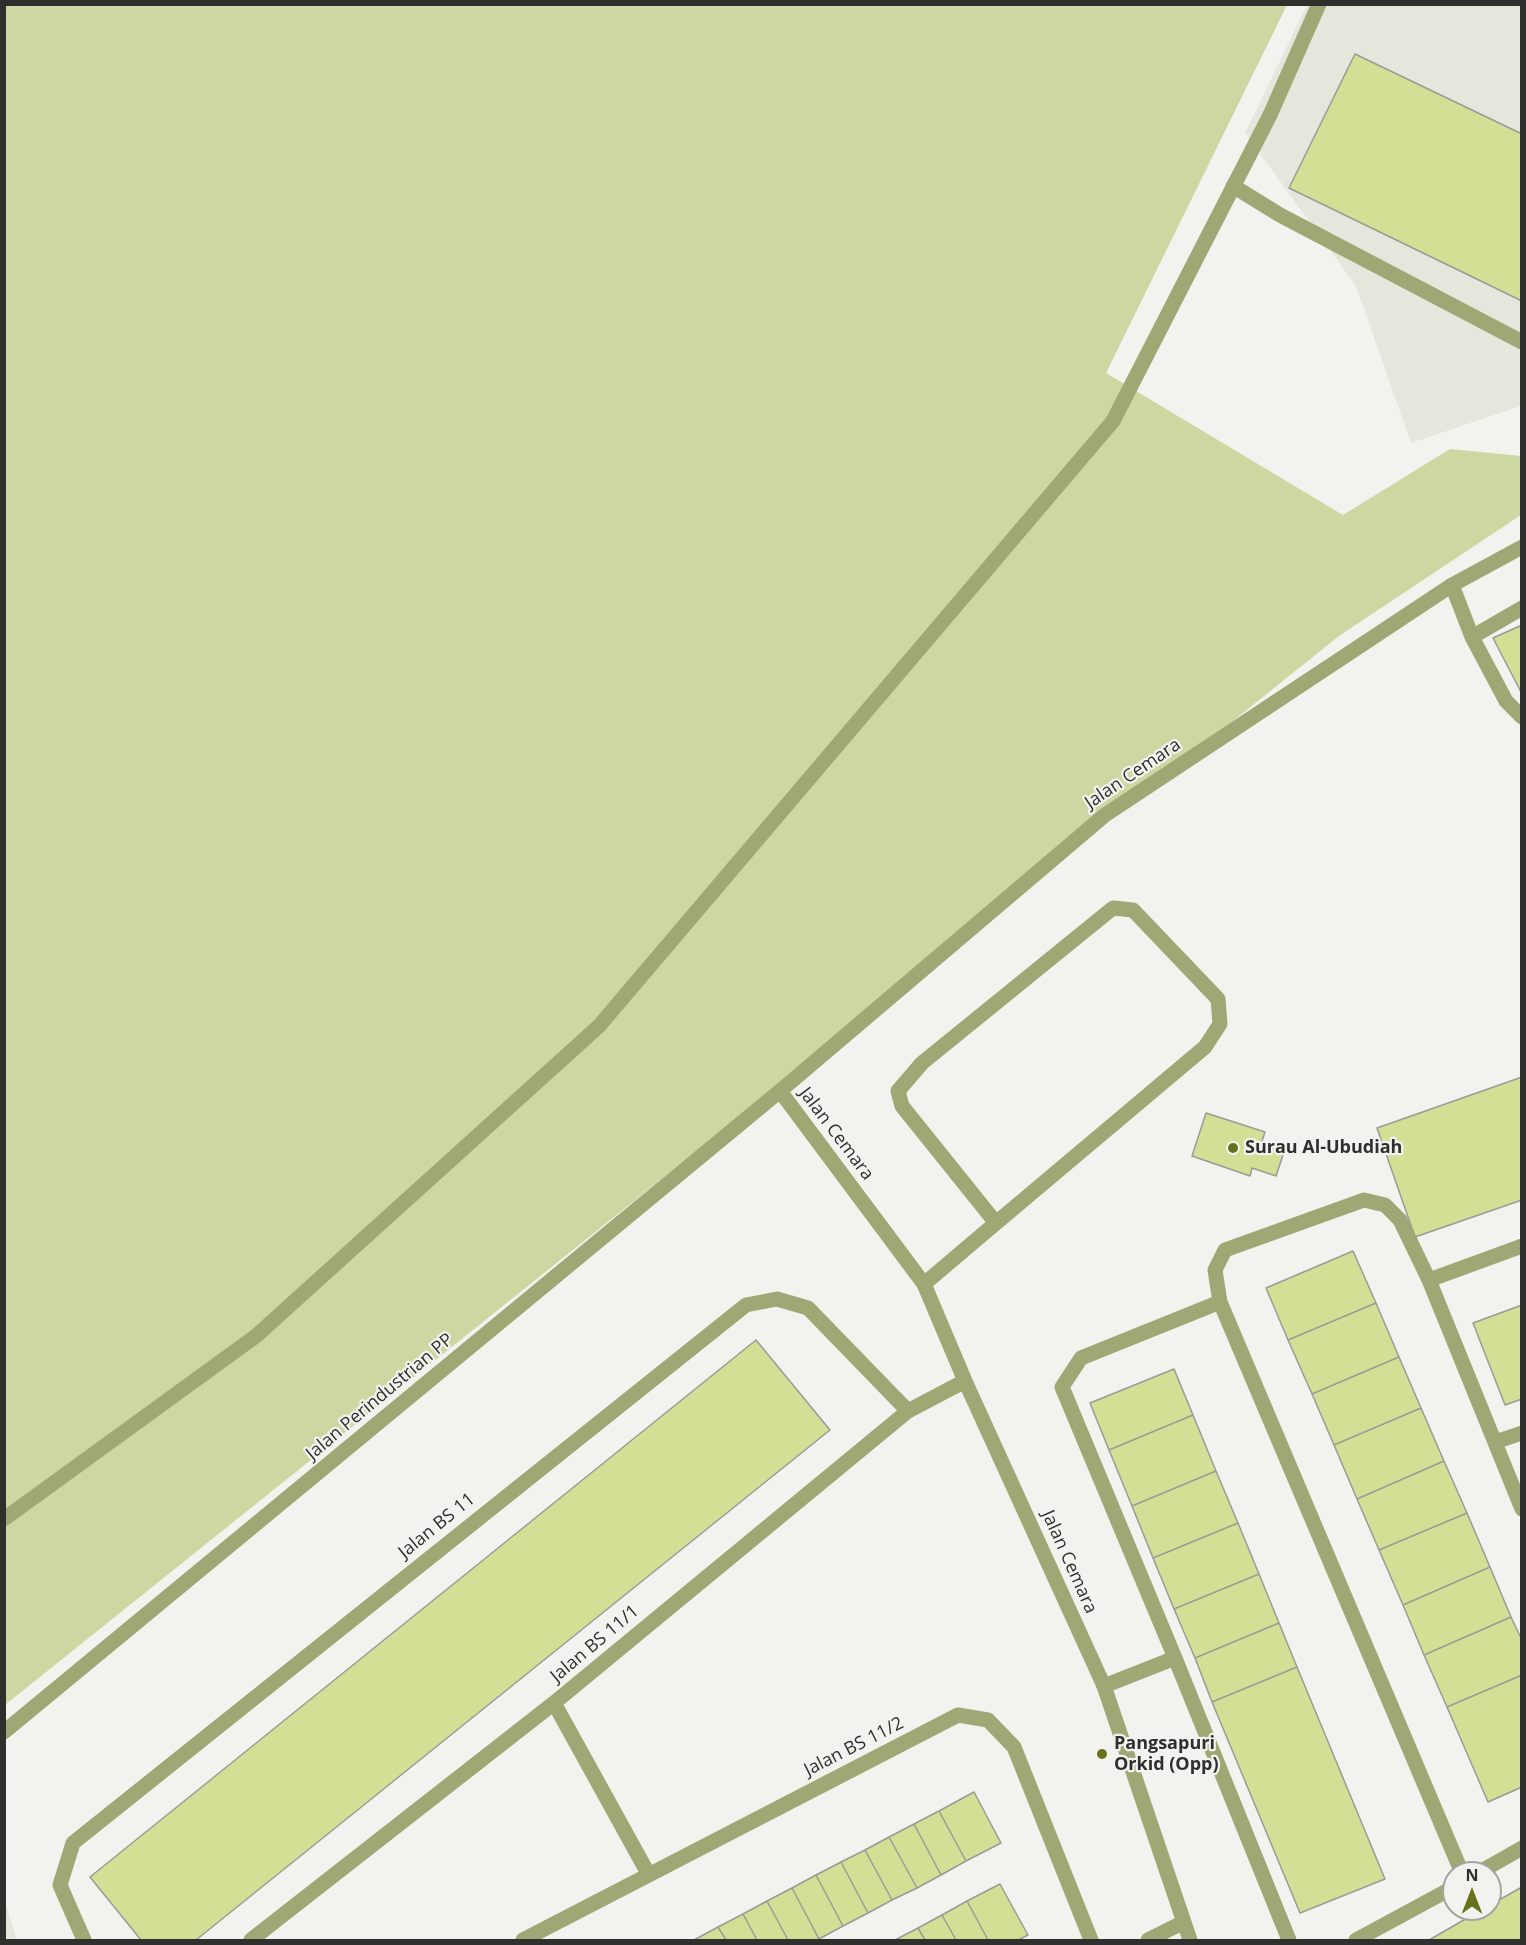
<!DOCTYPE html>
<style>
body{margin:0}
#map{position:relative;width:1526px;height:1945px;overflow:hidden;background:#f2f3ef;font-family:"Open Sans",sans-serif}
canvas{display:block}
.frame{position:absolute;inset:0;border:6px solid #2f2f2e;pointer-events:none}
.north{position:absolute;left:1442px;top:1861px;width:60px;height:60px;box-sizing:border-box;background:#f2f3ef;border:2px solid #a4a5a2;border-radius:50%;rotate:0deg;font-size:16px;font-weight:700;line-height:24px;text-align:center;color:#2f2f2e}
.north::after{content:'';display:block;margin:auto;width:21px;height:27px;background:#68721c;clip-path:polygon(50% 0,100% 100%,50% 72%,0 100%)}
</style>
<div id="map">
<canvas width="1526" height="1945"></canvas>
<div class="frame"></div>
<div class="north">N</div>
</div>
<script>
const c = document.querySelector('canvas').getContext('2d');
c.lineJoin = 'round';
function fillPath(path, color) { c.fillStyle = color; c.fill(path, 'evenodd'); }
const shape = rows => new Path2D(rows.map(r => 'M' + r).join(''));
function trace(path, color, width, dash) { c.strokeStyle = color; c.lineWidth = width; c.lineCap = dash ? 'butt' : 'round'; c.setLineDash(dash || []); c.stroke(path); }
function drawText(font, color, halo, rows, align = 'center') {
  c.font = font + ' "Open Sans",sans-serif'; c.lineWidth = 4.5; c.setLineDash([]); c.textBaseline = 'middle'; c.strokeStyle = halo; c.fillStyle = color; for (const [text, x, y, turn = 0] of rows) {
    c.save(); c.translate(x, y); c.rotate((+turn || 0) * Math.PI / 180); c.textAlign = isNaN(turn) ? turn : align; if (halo) c.strokeText(text, 0, 0); c.fillText(text, 0, 0); c.restore();
  }
}
fillPath(shape([
 [1307,5,1521,5,1521,406,1411,443,1356,286,1245,133],
 [5,1902,17,1940,5,1940]
]), '#e5e7dc');
fillPath(shape([
 [5,5,1287,5,1106,373,1343,515,1450,449,1521,456,1521,515,1339,636,5,1705]
]), '#cdd7a1');
const building = shape([
 [1355,54,1522,134,1522,301,1289,188,1355,54],
 [1522,625,1522,694,1493,638,1522,625],
 [1522,1077,1522,1200,1415,1237,1377,1128,1522,1077],
 [1206,1113,1265,1132,1261,1144,1284,1152,1276,1176,1252,1168,1250,1176,1192,1156,1206,1113],
 [1353,1251,1376,1303,1288,1340,1266,1288,1353,1251],
 [1376,1303,1399,1357,1312,1394,1288,1340,1376,1303],
 [1522,1305,1522,1399,1505,1405,1473,1323,1522,1305],
 [756,1340,830,1430,196,1940,141,1940,90,1877,756,1340],
 [1399,1357,1421,1408,1334,1445,1312,1394,1399,1357],
 [1174,1369,1193,1415,1109,1450,1090,1403,1174,1369],
 [1421,1408,1444,1461,1357,1499,1334,1445,1421,1408],
 [1193,1415,1216,1471,1132,1506,1109,1450,1193,1415],
 [1444,1461,1467,1513,1379,1550,1357,1499,1444,1461],
 [1216,1471,1238,1523,1153,1558,1132,1506,1216,1471],
 [1467,1513,1490,1567,1403,1605,1379,1550,1467,1513],
 [1238,1523,1259,1574,1174,1609,1153,1558,1238,1523],
 [1490,1567,1511,1617,1424,1655,1403,1605,1490,1567],
 [1259,1574,1279,1623,1195,1658,1174,1609,1259,1574],
 [1511,1617,1522,1640,1522,1675,1447,1707,1424,1655,1511,1617],
 [1279,1623,1297,1667,1212,1702,1195,1658,1279,1623],
 [1297,1667,1385,1879,1300,1913,1212,1702,1297,1667],
 [1522,1675,1522,1787,1488,1802,1447,1707,1522,1675],
 [974,1792,1001,1843,966,1861,939,1811,974,1792],
 [939,1811,966,1861,941,1875,914,1824,939,1811],
 [914,1824,941,1875,917,1888,889,1837,914,1824],
 [889,1837,917,1888,892,1900,865,1850,889,1837],
 [865,1850,892,1900,868,1913,841,1862,865,1850],
 [841,1862,868,1913,843,1926,816,1875,841,1862],
 [816,1875,843,1926,819,1939,792,1888,816,1875],
 [1000,1884,1028,1935,1018,1940,988,1940,967,1901,1000,1884],
 [1522,1887,1522,1940,1429,1940,1483,1909,1490,1909,1490,1905,1522,1887],
 [792,1888,819,1939,816,1940,788,1940,767,1901,792,1888],
 [767,1901,788,1940,757,1940,743,1914,767,1901],
 [967,1901,988,1940,956,1940,942,1915,967,1901],
 [743,1914,757,1940,726,1940,718,1927,743,1914],
 [942,1915,956,1940,925,1940,918,1928,942,1915],
 [718,1927,726,1940,694,1940,718,1927],
 [918,1928,925,1940,895,1940,918,1928]
]);
fillPath(building, '#d2df94');
trace(building, '#9a9a97', 1.5);
trace(shape([
 [1233,186,1280,215,1522,342],
 [1452,585,1472,637,1506,701,1522,717],
 [1472,637,1522,608],
 [1429,1280,1522,1246],
 [924,1284,996,1223,1205,1047,1220,1024,1218,999,1133,910,1113,908,922,1063,898,1091,902,1106,996,1223],
 [1220,1302,1462,1873],
 [1495,1442,1522,1433],
 [4,1519,256,1336,599,1026,1113,421,1270,115,1319,4],
 [1104,1686,1175,1658],
 [1478,1873,1522,1848],
 [1289,1940,1175,1658,1062,1387,1081,1358,1220,1302,1215,1270,1225,1250,1364,1200,1385,1205,1400,1220,1429,1280,1522,1509],
 [1356,1940,1454,1887]
]), '#9fa875', 15);
trace(shape([
 [780,1091,924,1284,965,1381,1104,1686,1190,1940],
 [554,1703,649,1875],
 [4,1732,780,1091,1105,815,1452,585,1522,547],
 [84,1940,60,1885,73,1843,746,1305,777,1299,808,1308,908,1411],
 [251,1940,554,1703,908,1411,965,1381],
 [523,1940,958,1715,988,1720,1014,1747,1091,1940],
 [1148,1940,1184,1922]
]), '#9fa875', 15);
for (const [x, y, r, color] of [
 [1233,1148,6,"#68721c"],
 [1102,1754,6,"#68721c"]
]) { const dot = new Path2D(); dot.arc(x, y, r, 0, 2 * Math.PI); c.fillStyle = color; c.fill(dot); trace(dot, '#f2f3ef', 2); }
drawText('18px', '#2f2f2e', '#f2f3ef', [
 ["Jalan Cemara",1133,774,-34],
 ["Jalan Cemara",836,1134,53],
 ["Jalan Perindustrian PP",380,1397,-40],
 ["Jalan BS 11",437,1526,-39],
 ["Jalan Cemara",1069,1562,66],
 ["Jalan BS 11/1",595,1644,-40],
 ["Jalan BS 11/2",854,1747,-27]
]);
drawText('bold 18px', '#2f2f2e', '#f2f3ef', [
 ["Surau Al-Ubudiah",1245,1148],
 ["Pangsapuri",1114,1744],
 ["Orkid (Opp)",1114,1765]
], 'left');
</script>
